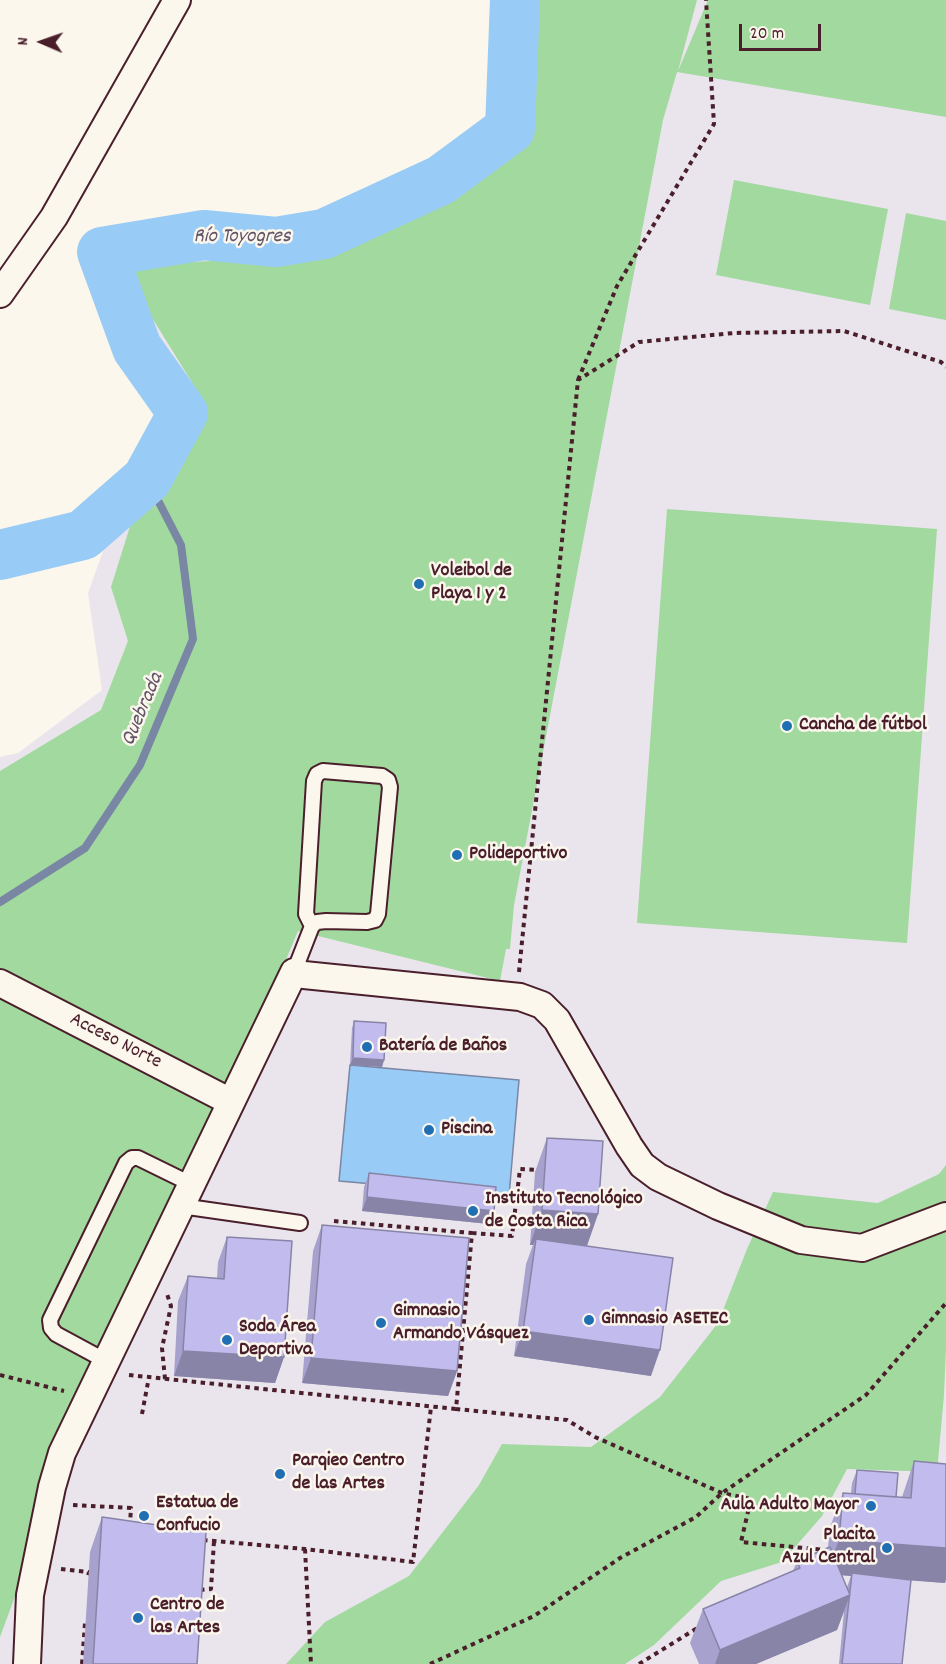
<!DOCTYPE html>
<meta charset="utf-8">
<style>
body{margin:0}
#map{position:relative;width:946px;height:1664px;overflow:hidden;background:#fbf7ec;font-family:Dekko,sans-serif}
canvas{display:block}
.north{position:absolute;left:12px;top:12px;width:60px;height:60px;-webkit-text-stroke:4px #fbf7ec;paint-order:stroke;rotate:272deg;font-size:16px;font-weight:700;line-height:24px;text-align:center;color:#4a1f2b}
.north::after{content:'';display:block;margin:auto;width:21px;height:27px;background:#4a1f2b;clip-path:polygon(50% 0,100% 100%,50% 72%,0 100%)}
.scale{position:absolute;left:739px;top:24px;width:82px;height:27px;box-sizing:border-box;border:3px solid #4a1f2b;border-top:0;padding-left:8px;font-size:18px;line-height:21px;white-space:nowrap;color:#4a1f2b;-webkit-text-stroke:4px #fbf7ec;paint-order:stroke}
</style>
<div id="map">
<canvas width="946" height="1664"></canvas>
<div class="north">N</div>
<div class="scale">20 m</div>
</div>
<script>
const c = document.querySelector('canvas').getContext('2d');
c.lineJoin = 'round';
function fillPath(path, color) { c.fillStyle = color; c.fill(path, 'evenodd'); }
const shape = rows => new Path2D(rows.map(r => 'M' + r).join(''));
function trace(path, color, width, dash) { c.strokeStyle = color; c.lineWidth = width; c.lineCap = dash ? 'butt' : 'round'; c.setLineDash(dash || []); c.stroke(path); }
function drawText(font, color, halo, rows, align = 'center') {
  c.font = font + ' Dekko,sans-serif'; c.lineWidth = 5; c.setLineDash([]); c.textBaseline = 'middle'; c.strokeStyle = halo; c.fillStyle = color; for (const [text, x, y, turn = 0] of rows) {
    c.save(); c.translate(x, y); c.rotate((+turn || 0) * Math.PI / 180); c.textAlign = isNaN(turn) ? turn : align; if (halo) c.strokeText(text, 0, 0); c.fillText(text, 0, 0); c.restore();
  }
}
fillPath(shape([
 [515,0,946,0,946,1664,0,1664,0,757,18,753,102,690,88,593,116,515,188,414,142,352,102,256,204,233,339,234,444,181,510,129]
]), '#eae5ed');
fillPath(shape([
 [533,0,697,0,678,71,708,0,946,0,946,117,677,72,663,120,514,905,510,949,506,949,500,981,298,931,196,1175,88,1399,0,1637,0,771,101,710,128,641,111,587,132,520,193,438,201,397,120,266,336,254,518,144],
 [734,180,888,209,870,305,716,275],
 [906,213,946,221,946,320,889,309],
 [667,509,937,529,907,943,637,923],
 [946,1165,946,1348,944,1395,937,1472,847,1469,822,1516,782,1562,721,1581,654,1645,625,1664,286,1664,325,1622,409,1576,479,1485,502,1444,591,1447,660,1397,718,1323,747,1249,773,1192,878,1203,939,1174]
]), '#a1d99e');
const water = shape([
 [350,1065,519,1080,509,1196,339,1181,350,1065]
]);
fillPath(water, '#98cbf5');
trace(water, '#7986a4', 1.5);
trace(shape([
 [0,902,85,848,140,765,193,639,181,545,147,479]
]), '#7986a4', 8);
trace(shape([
 [0,555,83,535,147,479,183,413,137,348,102,252,204,235,276,242,324,234,441,180,510,129,515,0]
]), '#98cbf5', 50);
const service = shape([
 [294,972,312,926,317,922,326,921,367,922,375,920,378,914,390,787,388,780,382,776,323,771,317,774,314,781,306,914,312,926],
 [181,1206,300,1223],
 [106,1361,56,1334,51,1328,50,1320,126,1163,132,1158,138,1158,191,1184]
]);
const minor = shape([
 [0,294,54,217,177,0],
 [0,983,231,1102],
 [27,1664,30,1595,52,1487,62,1453,294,972,304,975,520,997,542,1005,557,1020,629,1146,642,1165,658,1177,718,1206,801,1240,862,1248,946,1216]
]);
trace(service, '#4a1f2b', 18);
trace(minor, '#4a1f2b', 30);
trace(shape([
 [578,380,617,286,714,124,706,0],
 [519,972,578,380,639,342,734,333,844,331,941,362,946,367],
 [334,1221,472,1233,456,1409,567,1420,595,1437,722,1493,751,1499,741,1542,825,1550],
 [472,1233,512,1236,520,1169,541,1170],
 [0,1375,64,1391],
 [129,1375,456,1409],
 [165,1379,162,1348,171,1306,167,1294],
 [142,1414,149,1377],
 [73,1505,131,1508,130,1524],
 [203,1540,305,1549,413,1562,431,1407],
 [305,1549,311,1664],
 [61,1569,89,1572,88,1576],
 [200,1590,211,1589,214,1541],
 [82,1664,85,1623],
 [430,1664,534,1616,620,1558,696,1517,722,1493,866,1395,946,1303],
 [639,1664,699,1627]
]), '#4a1f2b', 4, [4.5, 4.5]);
trace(service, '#fbf7ec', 14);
trace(minor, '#fbf7ec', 26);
fillPath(shape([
 [354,1021,384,1060,382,1067,350,1065,352,1028],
 [547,1138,598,1214,587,1246,651,1376,514,1356,526,1264,533,1245,530,1245,535,1172],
 [369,1173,494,1211,489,1224,362,1211,364,1187],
 [322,1225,457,1371,448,1396,302,1383,313,1251],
 [227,1237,284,1357,275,1383,174,1376,178,1301,188,1276,217,1278,218,1262],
 [914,1461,946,1464,946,1579,945,1583,911,1580,902,1664,839,1664,844,1611,837,1630,756,1664,699,1664,690,1643,703,1609,793,1571,797,1561,828,1547,830,1527,843,1493,851,1493,852,1483,857,1470,896,1497,902,1497],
 [841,1575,851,1576,847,1587],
 [102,1517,197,1664,83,1664,90,1552]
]), '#a7a2cd');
fillPath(shape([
 [353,1058,384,1060,382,1067,350,1065],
 [367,1197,494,1211,489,1224,362,1211],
 [542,1210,598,1214,586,1248,536,1239,533,1245,530,1245],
 [523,1331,660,1350,651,1376,514,1356],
 [183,1351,284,1357,275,1383,174,1376],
 [311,1358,457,1371,448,1396,302,1383],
 [839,1540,946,1548,946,1579,945,1583,851,1576,852,1573,851,1576,826,1574],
 [850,1595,837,1630,756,1664,715,1664,720,1650]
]), '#8884a7');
const building = shape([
 [354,1021,386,1023,384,1060,353,1058,354,1021],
 [547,1138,603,1141,598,1214,542,1210,547,1138],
 [369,1173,496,1187,494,1211,367,1197,369,1173],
 [322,1225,469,1238,457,1371,311,1358,322,1225],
 [227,1237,292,1241,284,1357,183,1351,188,1276,224,1279,227,1237],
 [536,1239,673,1258,660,1350,523,1331,536,1239],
 [914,1461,946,1464,946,1548,839,1540,843,1493,911,1498,914,1461],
 [857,1470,898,1473,896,1497,855,1494,857,1470],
 [102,1517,206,1532,197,1664,93,1664,102,1517],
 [830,1547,850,1595,720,1650,703,1609,800,1568,797,1561,830,1547],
 [852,1573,911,1580,902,1664,842,1664,852,1573]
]);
fillPath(building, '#c2bcee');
trace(building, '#8884a7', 1.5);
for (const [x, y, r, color] of [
 [419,584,6,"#1f6fb2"],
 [787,726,6,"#1f6fb2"],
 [457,855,6,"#1f6fb2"],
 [367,1047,6,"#1f6fb2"],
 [429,1130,6,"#1f6fb2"],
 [473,1211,6,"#1f6fb2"],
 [589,1320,6,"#1f6fb2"],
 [381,1323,6,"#1f6fb2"],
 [227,1340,6,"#1f6fb2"],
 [280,1474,6,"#1f6fb2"],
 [871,1506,6,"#1f6fb2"],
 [144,1516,6,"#1f6fb2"],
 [887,1548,6,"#1f6fb2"],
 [138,1618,6,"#1f6fb2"]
]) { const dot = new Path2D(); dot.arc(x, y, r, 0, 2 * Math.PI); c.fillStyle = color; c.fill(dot); trace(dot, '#fbf7ec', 2); }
drawText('bold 20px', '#4a1f2b', '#fbf7ec', [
 ["Voleibol de",431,572],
 ["Playa 1 y 2",431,595],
 ["Cancha de fútbol",799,726],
 ["Polideportivo",469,855],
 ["Batería de Baños",379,1047],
 ["Piscina",441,1130],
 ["Instituto Tecnológico",485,1200],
 ["de Costa Rica",485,1223],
 ["Gimnasio",393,1312],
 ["Armando Vásquez",393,1335],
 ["Gimnasio ASETEC",601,1320],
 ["Soda Área",239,1328],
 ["Deportiva",239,1351],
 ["Parqieo Centro",292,1462],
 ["de las Artes",292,1485],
 ["Estatua de",156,1504],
 ["Confucio",156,1527],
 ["Aula Adulto Mayor",859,1506,"right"],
 ["Placita",875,1536,"right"],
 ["Azul Central",875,1559,"right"],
 ["Centro de",150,1606],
 ["las Artes",150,1629]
], 'left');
drawText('20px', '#4a1f2b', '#fbf7ec', [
 ["Acceso Norte",115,1042,27]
]);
drawText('italic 21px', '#615368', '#fbf7ec', [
 ["Río Toyogres",242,238],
 ["Quebrada",144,710,-67]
]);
</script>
